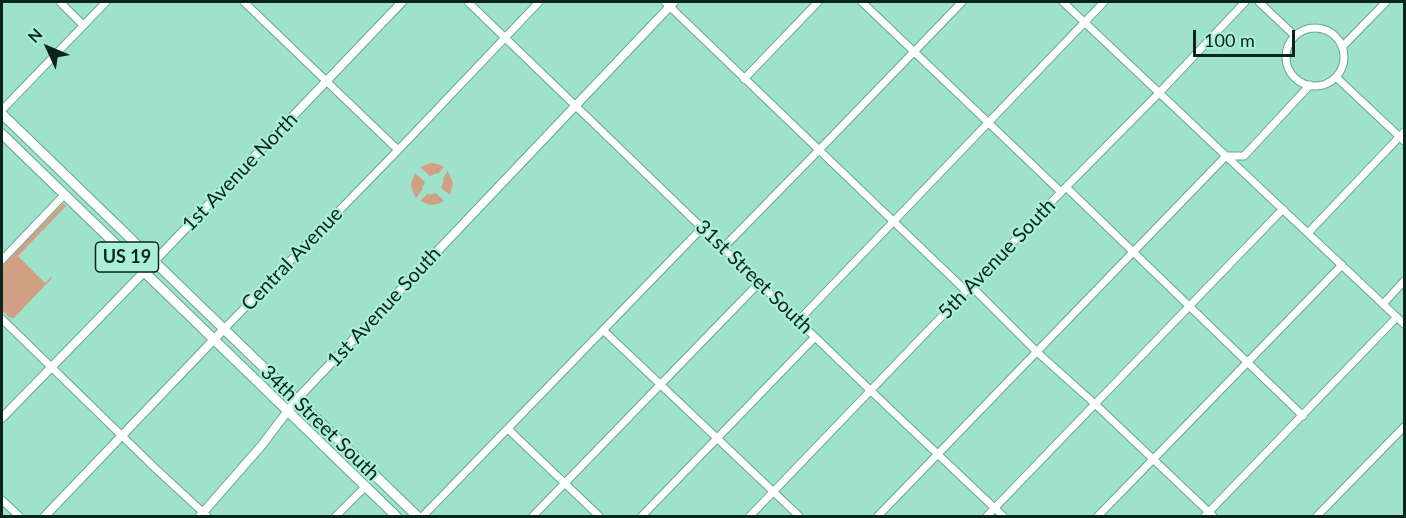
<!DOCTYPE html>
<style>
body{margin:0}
#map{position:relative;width:1406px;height:518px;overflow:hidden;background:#9fe2cb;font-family:Lato,sans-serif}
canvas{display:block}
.frame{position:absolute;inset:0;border:3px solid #09251d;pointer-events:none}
.north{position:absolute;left:18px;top:18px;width:60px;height:60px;-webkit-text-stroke:4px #acefd8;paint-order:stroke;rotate:314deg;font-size:16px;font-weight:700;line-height:24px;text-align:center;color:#09251d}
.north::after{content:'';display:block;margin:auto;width:21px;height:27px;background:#09251d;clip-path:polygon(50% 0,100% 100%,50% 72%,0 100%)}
.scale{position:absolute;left:1193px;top:30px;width:102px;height:27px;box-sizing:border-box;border:3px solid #09251d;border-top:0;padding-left:8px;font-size:18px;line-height:21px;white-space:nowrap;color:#09251d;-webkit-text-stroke:4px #acefd8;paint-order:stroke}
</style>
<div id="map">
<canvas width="1406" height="518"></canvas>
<div class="frame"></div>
<div class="north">N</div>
<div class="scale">100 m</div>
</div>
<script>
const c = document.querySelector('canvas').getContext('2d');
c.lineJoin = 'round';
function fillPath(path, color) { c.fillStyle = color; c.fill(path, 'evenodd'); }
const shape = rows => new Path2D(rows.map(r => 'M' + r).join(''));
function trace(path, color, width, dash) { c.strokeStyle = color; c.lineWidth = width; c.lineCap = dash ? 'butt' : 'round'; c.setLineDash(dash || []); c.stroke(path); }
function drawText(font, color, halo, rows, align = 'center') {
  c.font = font + ' Lato,sans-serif'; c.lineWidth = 4.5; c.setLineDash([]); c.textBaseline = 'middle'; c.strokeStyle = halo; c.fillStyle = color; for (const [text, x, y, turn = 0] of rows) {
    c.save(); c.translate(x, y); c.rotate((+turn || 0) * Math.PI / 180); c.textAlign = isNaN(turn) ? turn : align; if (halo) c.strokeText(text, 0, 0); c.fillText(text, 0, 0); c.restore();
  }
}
fillPath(shape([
 [431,163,438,164,444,167,438,174,437,173,430,176,420,167],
 [448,171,453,183,450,195,441,188,444,180,443,178],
 [415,173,425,182,422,188,423,189,416,198,412,190,411,184],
 [428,193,429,195,436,193,444,201,438,204,430,205,420,201],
 [63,203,66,206,18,256,45,283,51,277,52,278,14,318,10,318,2,310,2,266]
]), '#d19f83');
const minor = shape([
 [60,2,83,25],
 [244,2,398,150],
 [468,2,871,391,1003,516],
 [665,2,966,291],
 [862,2,1061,192],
 [1063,2,1404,324],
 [1259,2,1295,36],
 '1286 57a29 29 0 1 1 58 0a29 29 0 1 1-58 0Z',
 [1342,47,1386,2],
 [1336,77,1404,141],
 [744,79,818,2],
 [2,110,106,2],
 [1066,187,1303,416],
 [1308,233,1404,132],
 [723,248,819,150,962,2],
 [2,260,64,195],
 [971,286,1037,352,1095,404,1213,516],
 [1383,304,1404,281],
 [2,319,156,469,207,516],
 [798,321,1104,2],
 [223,330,403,145,539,2],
 [603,330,799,516],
 [508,429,599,516],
 [2,500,19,516],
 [336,516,365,487],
 [423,516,702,228],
 [533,516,759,283],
 [642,516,815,337],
 [750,516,1066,187,1159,93,1245,2],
 [878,516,1226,156,1244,156,1310,85],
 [987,516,1283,209],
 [1098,516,1342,265],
 [1205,516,1397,317],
 [1317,516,1404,427]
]);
const major = shape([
 [2,418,144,272,402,2],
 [45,516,223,330],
 [200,516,262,445,296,400,674,2]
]);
const highway = shape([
 [2,114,417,516],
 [2,134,396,516]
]);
trace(minor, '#65a791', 9);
trace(major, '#65a791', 10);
trace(highway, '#65a791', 11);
trace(minor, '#fff', 7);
trace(major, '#fff', 8);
trace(highway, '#fff', 9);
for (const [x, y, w] of [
 [127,257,63]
]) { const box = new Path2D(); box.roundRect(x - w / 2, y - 15, w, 30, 4.5); c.fillStyle = '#acefd8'; c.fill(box); trace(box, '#09251d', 1.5); }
drawText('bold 18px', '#09251d', null, [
 ["US 19",127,257]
]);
drawText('20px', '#09251d', '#acefd8', [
 ["1st Avenue North",240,172,-46],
 ["Central Avenue",292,259,-46],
 ["5th Avenue South",997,259,-46],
 ["31st Street South",754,277,44],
 ["1st Avenue South",384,307,-47],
 ["34th Street South",320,423,44]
]);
</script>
